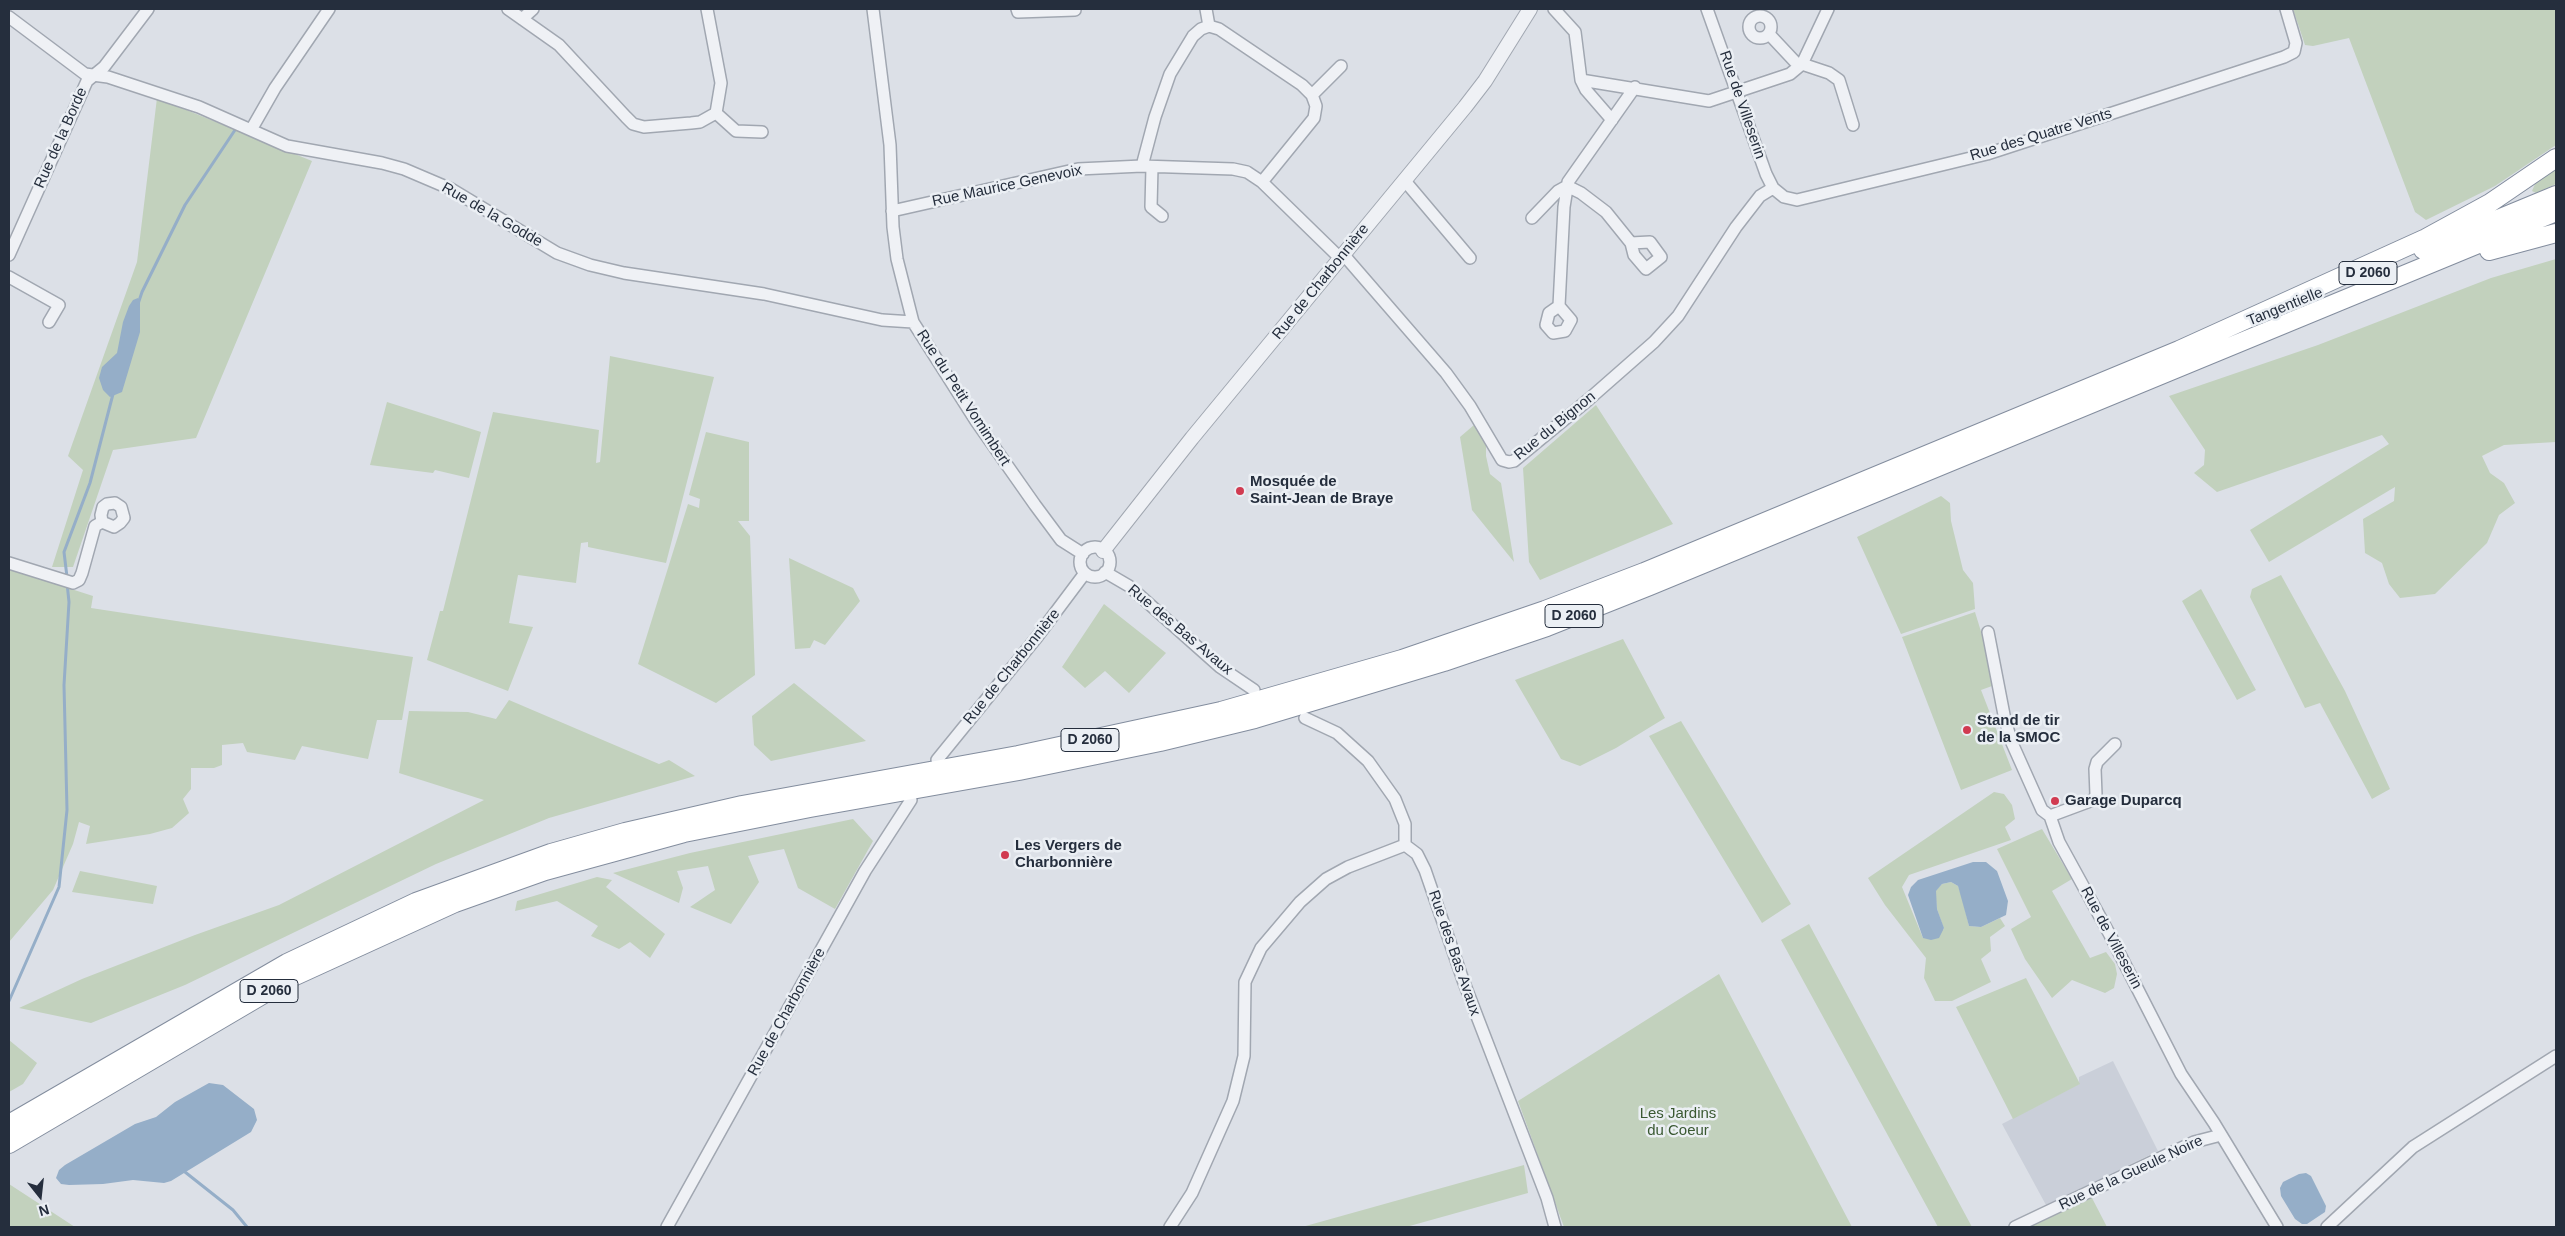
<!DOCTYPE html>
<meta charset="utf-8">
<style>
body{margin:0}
#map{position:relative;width:2565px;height:1236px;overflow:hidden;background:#dce0e7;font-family:Arial,sans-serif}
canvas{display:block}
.frame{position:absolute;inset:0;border:10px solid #252e3d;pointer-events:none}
.north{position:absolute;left:15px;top:1171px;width:50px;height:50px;-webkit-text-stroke:4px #ebeff4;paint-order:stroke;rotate:164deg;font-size:14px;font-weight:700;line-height:20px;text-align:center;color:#252e3d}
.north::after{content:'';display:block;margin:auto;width:18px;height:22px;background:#252e3d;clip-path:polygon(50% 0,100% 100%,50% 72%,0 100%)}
</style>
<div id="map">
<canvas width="2565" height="1236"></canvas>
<div class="frame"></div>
<div class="north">N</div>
</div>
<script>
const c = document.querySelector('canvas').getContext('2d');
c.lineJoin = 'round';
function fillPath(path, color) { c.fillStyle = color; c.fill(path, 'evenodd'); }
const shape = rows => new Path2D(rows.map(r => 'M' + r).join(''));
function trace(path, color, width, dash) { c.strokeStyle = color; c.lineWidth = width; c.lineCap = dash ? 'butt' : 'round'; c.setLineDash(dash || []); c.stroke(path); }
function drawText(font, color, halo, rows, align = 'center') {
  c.font = font + ' Arial,sans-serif'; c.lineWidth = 5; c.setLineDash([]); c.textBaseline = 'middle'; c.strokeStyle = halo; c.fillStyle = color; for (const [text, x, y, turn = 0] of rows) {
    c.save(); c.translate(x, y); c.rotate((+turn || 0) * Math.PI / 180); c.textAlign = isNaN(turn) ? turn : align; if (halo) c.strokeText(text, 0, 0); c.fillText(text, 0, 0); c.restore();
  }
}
fillPath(shape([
 [2113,1061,2158,1151,2046,1205,2002,1124,2079,1084,2079,1077]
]), '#cacfd9');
fillPath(shape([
 [2293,9,2556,9,2556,145,2495,186,2426,220,2415,212,2349,38,2313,46,2305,45],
 [157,98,312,161,196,438,113,450,73,567,52,567,83,470,68,456,137,262],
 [2556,169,2556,184,2536,193,2532,191,2535,184],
 [2556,259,2556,442,2504,445,2482,456,2490,473,2504,483,2515,503,2499,515,2487,543,2435,594,2400,598,2389,584,2382,563,2365,553,2363,519,2394,501,2395,487,2269,562,2250,530,2389,444,2382,435,2217,492,2194,473,2204,465,2205,450,2169,396,2318,345,2491,278],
 [610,356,714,377,666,563,588,547,588,542,581,543,576,583,518,575,509,623,533,627,508,691,427,660,440,611,443,611,493,412,599,430,596,463,600,462],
 [387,402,481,432,469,478,435,470,433,473,370,465],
 [1596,405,1673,524,1540,580,1529,562,1523,468],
 [1474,425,1486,440,1486,456,1490,474,1501,483,1514,562,1472,510,1460,437],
 [706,432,749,442,749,521,738,521,750,536,755,675,716,703,638,664,688,504,699,508,700,499,689,495],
 [1941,496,1950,503,1951,521,1963,570,1973,583,1975,609,1901,634,1857,537],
 [789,558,853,588,860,601,825,645,814,640,810,648,795,649],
 [9,569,93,596,91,608,413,657,402,720,377,720,368,759,302,746,295,760,247,752,243,743,222,745,222,765,214,768,191,768,191,789,183,799,189,813,172,828,150,834,86,844,90,826,79,822,73,844,53,890,9,942],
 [2281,575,2345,691,2390,789,2372,799,2320,703,2305,708,2250,597,2252,589],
 [2201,589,2256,690,2237,700,2182,601],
 [1104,604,1166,653,1129,693,1105,671,1085,688,1062,667],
 [1975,612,1990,661,1992,686,1981,690,2012,770,1961,790,1902,637],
 [1623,639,1665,718,1616,748,1580,766,1561,759,1515,680],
 [794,683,866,741,771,761,754,745,752,716],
 [509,700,659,764,669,760,695,776,549,818,436,864,185,985,91,1023,19,1008,82,979,195,935,279,905,484,800,399,773,409,711,468,712,496,719],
 [1681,721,1791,904,1762,923,1649,736],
 [1994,792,2004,794,2012,805,2015,819,2005,827,2011,840,1909,875,1902,887,1923,938,1944,929,1937,909,1935,891,1942,884,1951,882,1958,886,1962,897,1969,926,1981,927,2000,918,2005,926,1990,937,1991,951,1981,959,1991,982,1952,1001,1935,1001,1924,978,1926,958,1885,905,1868,878],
 [853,819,873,841,835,909,798,888,784,849,748,856,759,882,731,924,690,907,715,890,708,866,677,871,683,888,679,903,613,873,690,853],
 [2042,829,2072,879,2052,891,2090,958,2106,952,2115,964,2117,974,2114,988,2105,993,2072,980,2052,998,2025,959,2011,929,2031,917,1997,849],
 [80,871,157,886,153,904,72,892],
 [597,877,612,880,606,887,665,934,650,958,630,942,619,949,591,936,598,926,557,901,515,911,517,901],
 [1809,924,1972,1227,1938,1227,1781,940],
 [1719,974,1852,1227,1564,1227,1518,1101],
 [2026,978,2080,1084,2013,1119,1956,1007],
 [9,1040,37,1063,23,1084,9,1092],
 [1524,1165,1528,1193,1406,1227,1302,1227],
 [9,1184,75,1227,9,1227],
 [2092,1198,2107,1227,2030,1227,2054,1214]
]), '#c2d1bd');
fillPath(shape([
 [138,298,140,302,140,332,122,392,110,397,103,390,99,378,102,367,117,353,123,322,129,306,133,300],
 [1973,862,1986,862,1997,871,2008,901,2006,915,1981,927,1969,926,1958,886,1951,882,1942,884,1936,891,1937,909,1944,928,1939,938,1931,940,1923,938,1908,895,1911,887,1918,880],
 [209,1083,223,1085,254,1109,257,1120,251,1132,171,1181,164,1183,133,1180,103,1184,69,1185,61,1184,56,1178,59,1170,65,1165,135,1124,156,1117,175,1102],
 [2306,1173,2311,1176,2326,1206,2325,1212,2307,1224,2302,1224,2295,1219,2281,1196,2280,1188,2283,1182,2299,1174]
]), '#95aec8');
trace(shape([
 [138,304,142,292,185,205,235,130],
 [67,577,64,552,90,483,113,394],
 [9,1001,59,887,67,810,64,685,69,602,67,583],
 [185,1172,233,1210,247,1227]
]), '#95aec8', 3);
const minor = shape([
 [508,9,559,45,626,117,633,124,644,127,691,123,700,122,716,113,721,83,707,9],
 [873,9,890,145,893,227,897,259,913,322,976,421,1035,505,1061,540,1083,554],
 [1017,9,1018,12,1075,10],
 [1206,9,1209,26],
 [1554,9,1575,32,1581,80,1709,101,1790,74,1802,64,1828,9],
 [1707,9,1766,174,1773,188,1784,197,1797,200,1987,154,2284,57,2294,52,2296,43,2286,9],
 '1749 27a11 11 0 1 1 22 0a11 11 0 1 1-22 0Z',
 [9,17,85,74,108,77,199,107,287,146,382,163,404,169,451,189,557,253,590,265,624,273,764,294,882,320,913,322],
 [522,19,533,9],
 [1769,34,1799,66],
 [1802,64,1829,73,1839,80,1853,125],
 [1581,80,1586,90,1612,120],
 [1312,95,1341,66],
 [716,113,736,131,762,132],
 [251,130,275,88,329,9],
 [1142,166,1155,117,1170,74,1193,36,1201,29,1209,26,1219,29,1302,85,1312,95,1316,106,1314,118,1262,182],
 [1152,167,1151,207,1162,216],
 [1405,181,1470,258],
 [892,211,1078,169,1142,166,1233,169,1247,172,1262,182,1340,258],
 [1532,218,1558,191,1567,186,1581,193,1606,212,1631,243,1634,255,1646,269,1661,257,1650,242,1631,243],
 [1343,254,1446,373,1470,406,1502,460,1509,462,1514,461,1588,400,1654,342,1678,316,1736,227,1760,196,1773,188],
 [9,255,87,81,104,67,148,9],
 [9,277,59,305,49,322],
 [1559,306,1571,320,1565,331,1553,333,1546,325,1549,313,1559,306,1564,207,1568,182,1635,87],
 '1080 562a15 15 0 1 1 30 0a15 15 0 1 1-30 0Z',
 [9,563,73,583,79,580,82,573,95,526,102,522,114,527,120,523,124,518,121,507,115,503,107,504,103,507,101,515,102,522],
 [1105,572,1129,586,1220,667,1254,690],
 [1988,632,2005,720,2012,743,2042,810,2050,816,2059,842,2110,935,2181,1074,2214,1123,2277,1227],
 [1305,718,1337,733,1368,761,1395,799,1405,824,1405,845],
 [937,760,1037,637,1085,573],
 [2050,816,2093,800,2096,795,2095,769,2097,762,2115,744],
 [1405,845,1417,854,1425,870,1463,980,1547,1198,1555,1227],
 [667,1227,865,871,911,800],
 [1170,1227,1192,1193,1233,1101,1244,1056,1245,982,1261,948,1300,902,1326,879,1348,867,1405,845],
 [2015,1227,2194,1142,2221,1135],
 [2327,1227,2413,1147,2556,1056]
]);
const tertiary = shape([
 [1103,551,1192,438,1465,107,1485,81,1530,9]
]);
const trunk = shape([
 [2423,250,2556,195],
 [2489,251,2556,233],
 [9,1124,287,963,416,902,551,853,625,832,742,805,1018,755,1221,711,1402,659,1545,610,1644,572,2179,350,2426,238,2490,203,2556,158],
 [9,1144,293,977,455,903,545,871,684,833,810,808,1019,771,1160,742,1255,719,1444,662,1547,627,1650,586,2556,212]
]);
trace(minor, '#a1a7b1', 14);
trace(tertiary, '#a1a7b1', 16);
trace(trunk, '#838d9e', 20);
trace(minor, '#eff1f5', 11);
trace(tertiary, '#eff1f5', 14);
trace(trunk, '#fff', 18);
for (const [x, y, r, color] of [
 [1240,491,5,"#d13b51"],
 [1967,730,5,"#d13b51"],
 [2055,801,5,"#d13b51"],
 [1005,855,5,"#d13b51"]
]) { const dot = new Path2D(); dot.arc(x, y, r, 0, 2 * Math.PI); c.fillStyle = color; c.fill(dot); trace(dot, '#ebeff4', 2); }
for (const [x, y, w] of [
 [2368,273,58],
 [1574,616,58],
 [1090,740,58],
 [269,991,58]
]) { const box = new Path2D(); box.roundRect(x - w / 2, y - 11.5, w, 23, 4); c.fillStyle = '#ebeff4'; c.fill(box); trace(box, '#252e3d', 1); }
drawText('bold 14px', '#252e3d', null, [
 ["D 2060",2368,273],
 ["D 2060",1574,616],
 ["D 2060",1090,740],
 ["D 2060",269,991]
]);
drawText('15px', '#252e3d', '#ebeff4', [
 ["Rue de Villeserin",1742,105,71],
 ["Rue des Quatre Vents",2041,135,-17],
 ["Rue de la Borde",61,138,-66],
 ["Rue Maurice Genevoix",1007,186,-12],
 ["Rue de la Godde",492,215,30],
 ["Rue de Charbonnière",1321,282,-51],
 ["Tangentielle",2285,307,-22],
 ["Rue du Petit Vomimbert",963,398,57],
 ["Rue du Bignon",1555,426,-39],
 ["Rue des Bas Avaux",1180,630,40],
 ["Rue de Charbonnière",1012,667,-51],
 ["Rue de Villeserin",2111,938,62],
 ["Rue des Bas Avaux",1454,953,71],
 ["Rue de Charbonnière",787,1012,-61],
 ["Rue de la Gueule Noire",2131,1173,-25]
]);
drawText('bold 15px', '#252e3d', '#ebeff4', [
 ["Mosquée de",1250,482],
 ["Saint-Jean de Braye",1250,499],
 ["Stand de tir",1977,721],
 ["de la SMOC",1977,738],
 ["Garage Duparcq",2065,801],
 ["Les Vergers de",1015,846],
 ["Charbonnière",1015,863]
], 'left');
drawText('15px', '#3a5932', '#ebeff4', [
 ["Les Jardins",1678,1114],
 ["du Coeur",1678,1131]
]);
</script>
